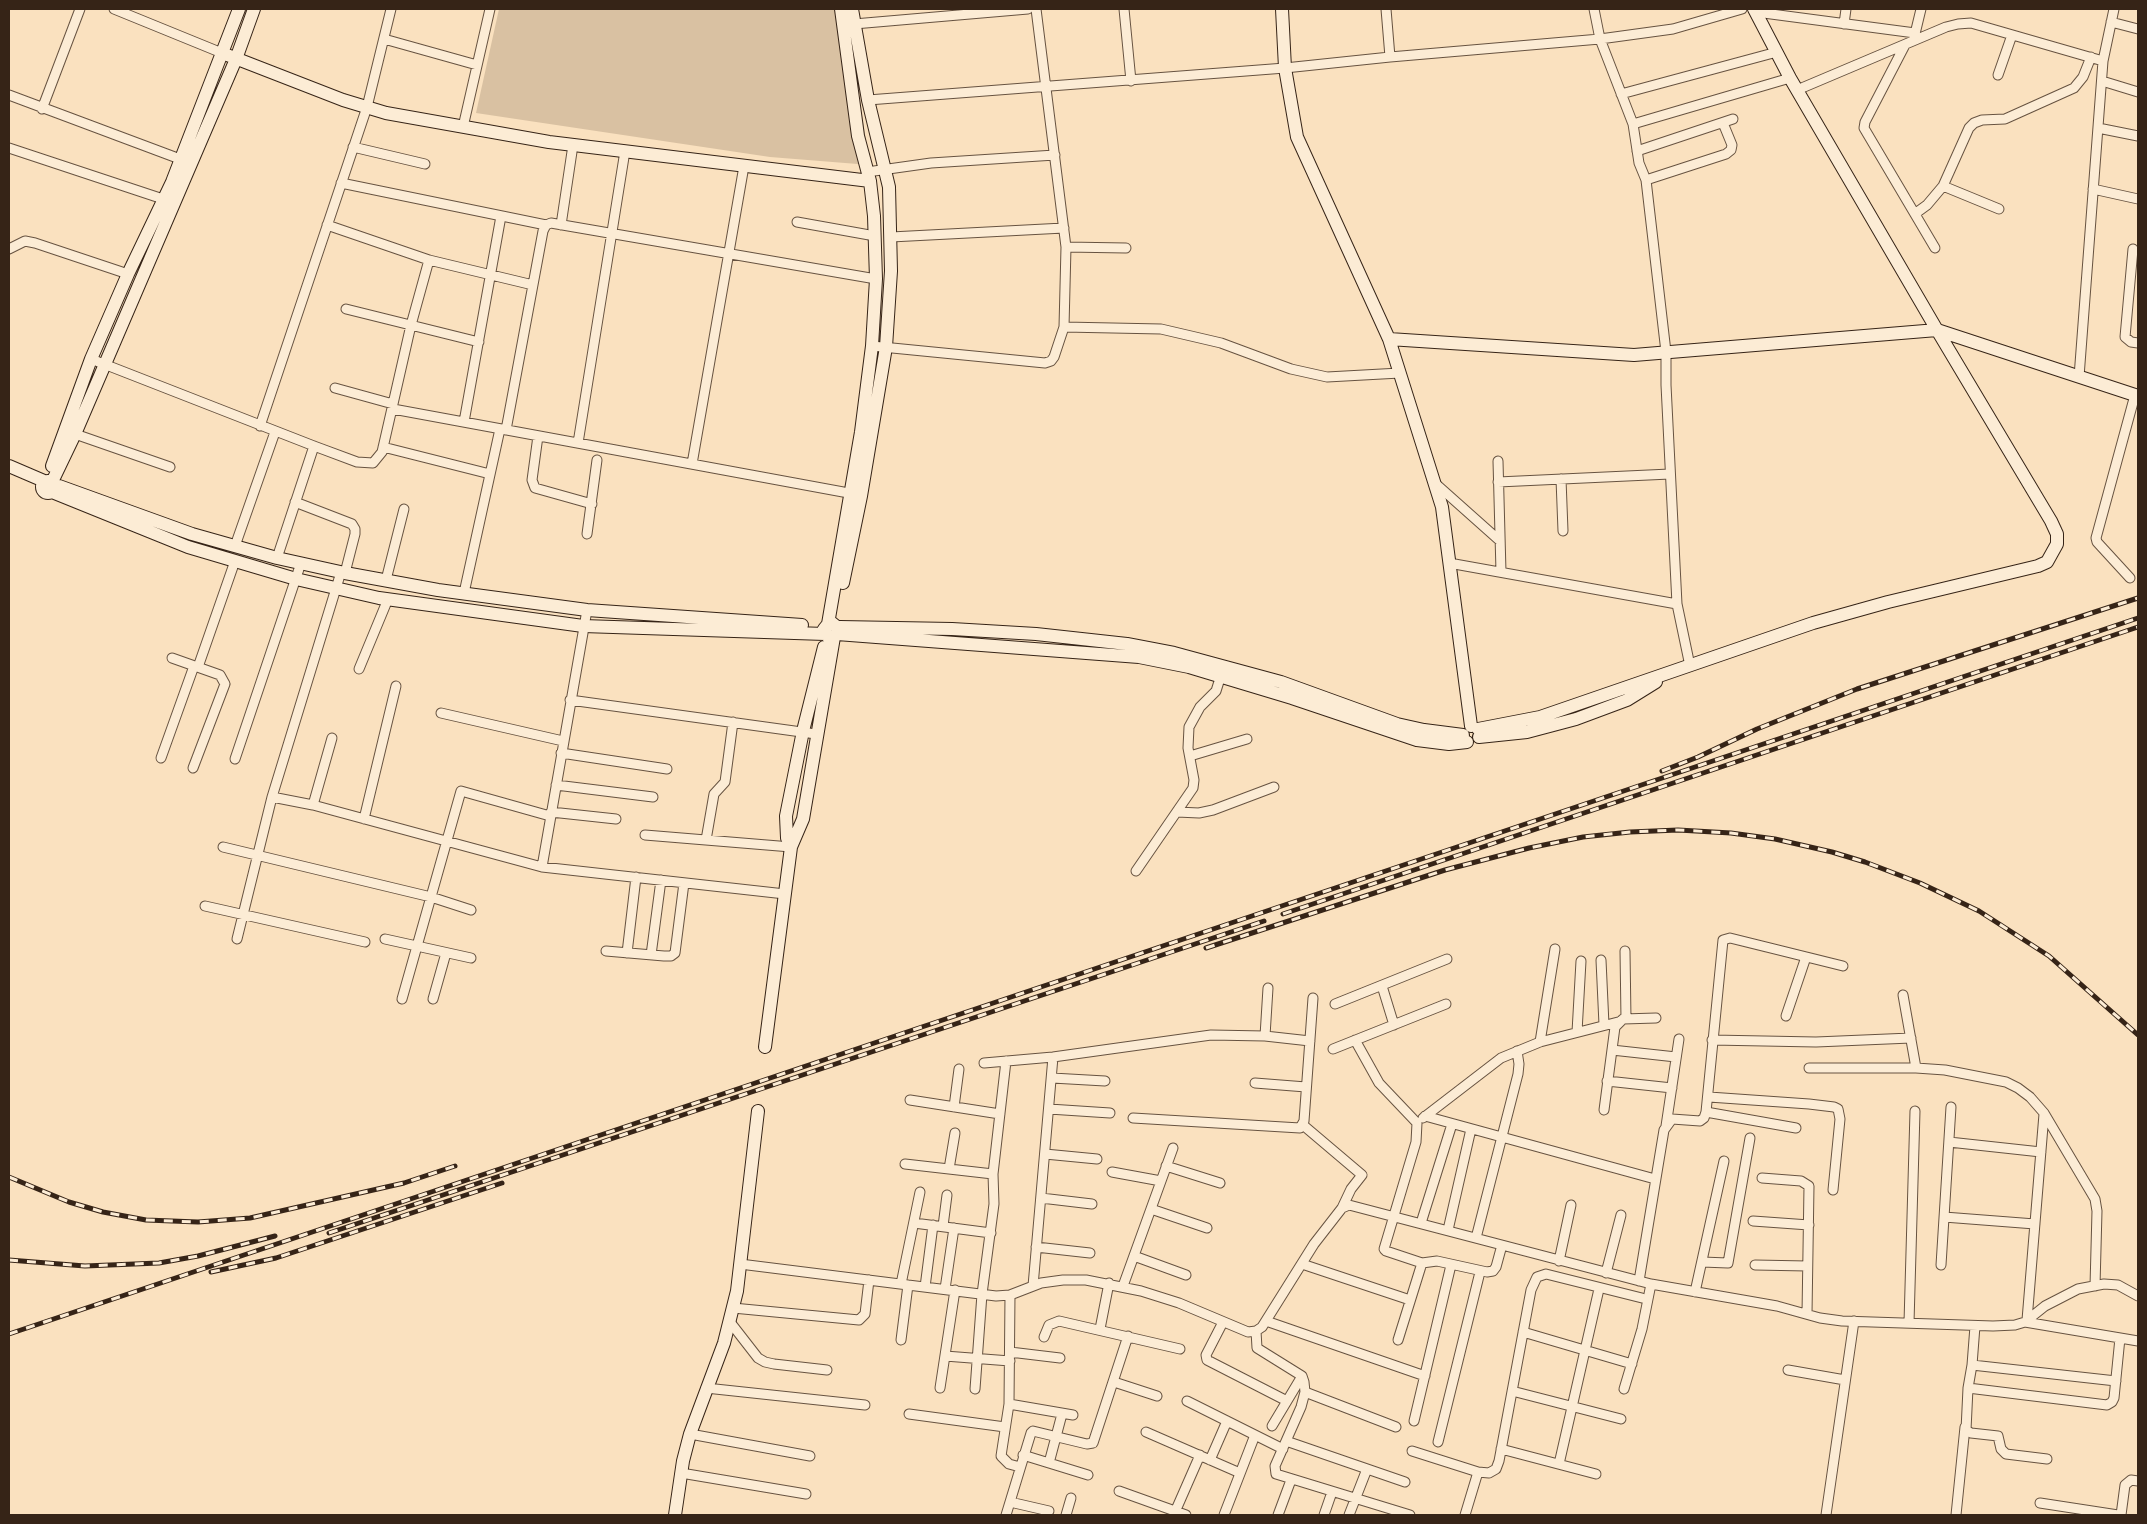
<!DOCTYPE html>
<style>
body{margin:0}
#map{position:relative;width:2147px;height:1524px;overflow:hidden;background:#fae1bf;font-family:"IM FELL DW Pica",serif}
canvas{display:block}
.frame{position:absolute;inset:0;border:10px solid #362417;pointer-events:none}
</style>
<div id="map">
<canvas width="2147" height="1524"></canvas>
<div class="frame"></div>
</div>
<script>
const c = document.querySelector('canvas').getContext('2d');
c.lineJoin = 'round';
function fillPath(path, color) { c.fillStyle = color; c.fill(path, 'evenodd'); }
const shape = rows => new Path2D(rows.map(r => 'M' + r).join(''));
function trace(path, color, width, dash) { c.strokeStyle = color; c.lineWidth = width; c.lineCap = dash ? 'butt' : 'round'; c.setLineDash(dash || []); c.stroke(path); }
fillPath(shape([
 [499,9,845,9,870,165,770,157,476,113]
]), '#d9c1a2');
const street = shape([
 [114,9,222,53],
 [1124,9,1131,81],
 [1386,9,1390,57],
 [1594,9,1600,39,1633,124,1639,163,1646,180,1666,352,1666,385,1677,604,1690,666],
 [1756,12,1915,33],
 [2111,22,2138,29],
 [854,24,1028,9],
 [1844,24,1846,9],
 [1914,38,1921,9],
 [384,39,477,65],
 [1905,45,1865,122,1864,128,1935,248],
 [1998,75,2012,35],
 [2102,81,2138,92],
 [1797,90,1946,27,1958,24,1971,23,2103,61],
 [1621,94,1777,52],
 [9,95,180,159],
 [868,100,1285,68,1390,57,1600,39,1673,29,1742,9],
 [42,109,80,9],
 [1633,124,1790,78],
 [463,127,490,9],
 [2098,128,2138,136],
 [353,147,425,164],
 [9,148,163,199],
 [1637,151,1733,119],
 [867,172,931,163,1055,155],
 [1646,180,1726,154,1731,150,1732,145,1723,123],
 [341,183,546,225],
 [1943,186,1999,209],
 [2093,189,2138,199],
 [1916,213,1927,205,1943,186,1969,128,1974,123,1982,120,2005,119,2074,88,2083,77,2091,57],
 [797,222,875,236],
 [561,225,573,145],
 [891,237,1064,228],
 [1066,247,1126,248],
 [9,249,25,241,35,243,128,274],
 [2133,249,2125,337,2131,342,2138,343],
 [429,260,533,285],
 [346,309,479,342],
 [1064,327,1161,329,1221,343,1291,369,1327,377,1400,373],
 [872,346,1045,363,1051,361,1054,357,1064,327,1066,247,1036,9],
 [91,359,314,446,357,462,373,463,382,452,411,325,429,260,327,225],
 [2079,377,2103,61,2114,9],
 [335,388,393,404],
 [393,409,854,494],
 [464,422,501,216],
 [260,426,367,107,391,9],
 [506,430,543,231,546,225,551,223,876,279],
 [75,434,170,467],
 [538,436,532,480,535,488,592,504],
 [578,443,625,151],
 [383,447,490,474],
 [1498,461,1501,572],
 [692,464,744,166],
 [1561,479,1563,531],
 [1498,482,1670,474],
 [1436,484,1500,541],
 [295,502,352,524,355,529,355,534,345,573],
 [587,534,597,460],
 [235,546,275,432],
 [277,558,314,446],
 [1449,563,1677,604],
 [2130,578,2097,542,2096,538,2135,395],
 [386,580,404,509],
 [464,593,500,429],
 [172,658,220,675,225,684,193,768],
 [198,667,235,561],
 [359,669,388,599],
 [570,700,816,734],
 [441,713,563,741],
 [561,753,667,769],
 [1190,756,1247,739],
 [161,758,194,666],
 [235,759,301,563],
 [556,785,653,797],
 [272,797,313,805,542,867,785,894],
 [313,805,332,738],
 [551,812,616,819],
 [1177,812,1199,813,1213,810,1274,787],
 [364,819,396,686],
 [645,835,791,847],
 [706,840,714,794,725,782,733,722],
 [223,847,431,897,471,910],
 [542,867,587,610],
 [1136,871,1193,788,1194,780,1188,748,1189,727,1200,707,1216,691,1222,672],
 [205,906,365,942],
 [237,939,272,797,341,572],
 [385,939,471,958],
 [606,951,664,956,671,956,675,953,684,883],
 [1625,951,1626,1019],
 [627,953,636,877],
 [651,955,661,880],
 [1601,960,1604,1025],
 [1382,986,1394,1025],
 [1903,995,1916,1068],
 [402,999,461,791,550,816],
 [433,999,446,953],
 [1335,1004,1447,959],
 [1786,1016,1806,957],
 [1577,1032,1581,961],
 [1265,1036,1268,988],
 [1355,1040,1379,1083,1417,1123,1416,1142,1384,1249,1386,1251,1422,1263,1437,1261,1487,1272,1493,1271,1496,1267,1502,1245],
 [1712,1040,1816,1042,1911,1038],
 [1540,1042,1555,949],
 [1333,1049,1446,1004],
 [1612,1050,1676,1057],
 [984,1063,1053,1057,1211,1035,1265,1036,1310,1041],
 [1809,1068,1916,1068,1945,1070,2006,1082,2018,1088,2030,1097,2044,1113,2095,1199,2097,1211,2095,1286],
 [1052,1078,1105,1081],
 [1607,1081,1672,1088],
 [1255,1083,1306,1087],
 [1709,1097,1809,1104,1834,1107,1838,1109,1840,1119,1833,1190],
 [910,1100,1000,1114],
 [954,1107,959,1069],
 [1049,1109,1110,1113],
 [1604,1110,1615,1027,1623,1019,1656,1018],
 [1706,1112,1796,1128],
 [1425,1116,1655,1179],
 [1133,1118,1300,1128,1304,1121,1313,998],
 [1423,1118,1501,1058,1540,1042,1618,1022],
 [1303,1125,1362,1175,1351,1189,1342,1208],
 [1666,1126,1679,1039],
 [1949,1142,2041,1152],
 [1045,1154,1097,1159],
 [905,1164,993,1174],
 [1166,1166,1220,1183],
 [949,1169,955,1133],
 [1112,1172,1161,1181],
 [1762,1178,1801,1181,1809,1186,1807,1314],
 [1041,1198,1092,1204],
 [1151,1209,1207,1228],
 [1944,1217,2035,1224],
 [1753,1221,1809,1225],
 [914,1223,991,1233],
 [1421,1223,1452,1124],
 [943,1226,947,1195],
 [1448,1230,1471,1129],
 [1476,1238,1518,1074,1519,1064,1517,1051],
 [1036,1247,1090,1253],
 [1134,1256,1186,1275],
 [1559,1261,1571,1205],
 [1702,1262,1728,1263,1750,1138],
 [740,1264,996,1296,1010,1295,1041,1283,1063,1280,1086,1280,1141,1291,1179,1303,1248,1332,1256,1331,1262,1327,1314,1244,1342,1208,1349,1205,1651,1284,1777,1306,1820,1318,1842,1321,1993,1326,2015,1325,2025,1322,2045,1306,2078,1289,2104,1284,2118,1285,2138,1296],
 [1302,1264,1410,1300],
 [1755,1265,1807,1266],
 [1941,1265,1951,1107],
 [1606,1273,1621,1215],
 [1639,1281,1664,1130,1672,1119,1700,1121,1704,1118,1706,1112,1723,940,1730,938,1843,966],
 [901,1284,920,1192],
 [1033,1286,1053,1057],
 [1123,1286,1173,1148],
 [925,1287,933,1225],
 [945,1289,954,1228],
 [1695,1292,1724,1161],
 [1010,1295,1009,1404,1001,1456,1009,1464,1020,1467],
 [733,1308,859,1320,865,1314,869,1280],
 [2027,1320,2044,1114],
 [1266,1321,1425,1376],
 [730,1322,758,1358,765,1362,774,1364,827,1370],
 [1223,1322,1206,1355,1207,1360,1287,1401],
 [2025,1322,2138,1341],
 [1909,1323,1915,1111],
 [1100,1329,1109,1283],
 [1256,1331,1257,1348,1302,1376,1304,1382,1305,1392,1301,1407,1275,1466,1276,1474,1410,1515],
 [1523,1332,1632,1364],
 [1044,1337,1049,1325,1059,1321,1180,1349],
 [901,1340,908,1285],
 [1398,1340,1422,1263],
 [1010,1352,1060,1358],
 [945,1356,1010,1361],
 [1972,1365,1975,1326],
 [1788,1370,1845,1380],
 [1114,1382,1157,1396],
 [706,1388,865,1405],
 [940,1388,955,1290],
 [1968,1388,2107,1405,2112,1402,2114,1398,2120,1338],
 [975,1389,982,1294,994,1204,993,1174,1006,1061],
 [1624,1389,1642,1329,1651,1284],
 [1512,1391,1621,1419],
 [1305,1392,1396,1427],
 [1187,1401,1283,1449],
 [1009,1404,1073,1415],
 [909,1414,1005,1427],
 [1414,1421,1451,1265],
 [1272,1426,1302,1376],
 [1146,1432,1240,1473],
 [690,1434,810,1456],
 [1286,1441,1405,1482],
 [1438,1442,1480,1272],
 [1501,1449,1596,1474],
 [1412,1451,1478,1472,1489,1473,1496,1469,1499,1461,1531,1290,1537,1277,1546,1274,1642,1298],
 [1023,1455,1088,1475],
 [2047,1459,2006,1454,2001,1449,1998,1436,1971,1433,1966,1430,1968,1388,1972,1365,2116,1381],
 [1210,1460,1227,1421],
 [1049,1463,1062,1414],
 [1559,1464,1599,1289],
 [681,1473,806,1494],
 [1119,1491,1186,1515],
 [1010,1502,1049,1511],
 [2040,1503,2118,1515],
 [1175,1512,1200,1455],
 [1006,1515,1031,1433,1033,1431,1087,1444,1093,1443,1128,1336],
 [1066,1515,1071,1498],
 [1224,1515,1255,1435],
 [1278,1515,1291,1480],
 [1324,1515,1332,1492],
 [1349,1515,1367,1469],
 [1465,1515,1478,1472],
 [1826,1515,1854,1321],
 [1956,1515,1965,1427],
 [2121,1515,2125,1485,2131,1480,2138,1481]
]);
const secondary = shape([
 [1282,9,1285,68,1297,137,1389,339,1442,507,1471,726],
 [222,53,343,100,386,113,549,142,870,181],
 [1389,339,1634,355,1937,330,2138,396],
 [9,466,44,481],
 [52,466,91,359,128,274,172,182,239,9],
 '42 487a6 6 0 1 1 12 0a6 6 0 1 1-12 0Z',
 [52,482,75,434,236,59,254,9],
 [59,486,192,534,277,558,345,573,438,590,587,610,802,625],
 [52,492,188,547,296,579,379,598,583,626,825,634],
 [843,583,861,496,886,347,891,271,889,187,868,100,852,9],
 [828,624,832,623,837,627,838,632,834,637,827,636,824,629,828,624,861,432,872,346,876,279,874,216,870,181,858,136,841,9],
 [840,627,952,629,1036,634,1127,644,1174,653,1281,682,1397,724,1424,730,1463,735],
 [837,634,1139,657,1189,667,1292,698,1417,740,1449,744,1467,742],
 [1478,729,1540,717,1813,623,1888,602,2038,566,2047,562,2057,544,2057,534,2051,521,1937,330,1790,78,1754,9],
 [1479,737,1527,732,1576,719,1627,700,1656,682],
 [791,847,787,838,786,816,803,731,824,647],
 [765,1047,791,847,803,819,834,637],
 [675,1515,683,1461,690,1434,724,1343,737,1291,758,1111]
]);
trace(street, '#675341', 11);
trace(secondary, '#362417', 14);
trace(street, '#fcecd5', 9);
trace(secondary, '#fcecd5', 12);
const rail = shape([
 [1662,771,1698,757,1757,729,1857,689,2138,598],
 [1283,914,2138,627],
 [1206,948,1445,870,1529,848,1583,837,1630,832,1678,830,1731,833,1775,839,1832,852,1865,862,1920,883,1979,911,2049,956,2138,1035],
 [9,1177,69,1202,103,1212,146,1220,198,1222,250,1218,404,1183,455,1166],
 [329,1233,1264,921],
 [9,1260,85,1266,159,1263,198,1256,275,1236],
 [211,1272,276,1258,502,1183],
 [9,1334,2138,618]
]);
trace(rail, '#362417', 5);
trace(rail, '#fcecd5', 3, [9]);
</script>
